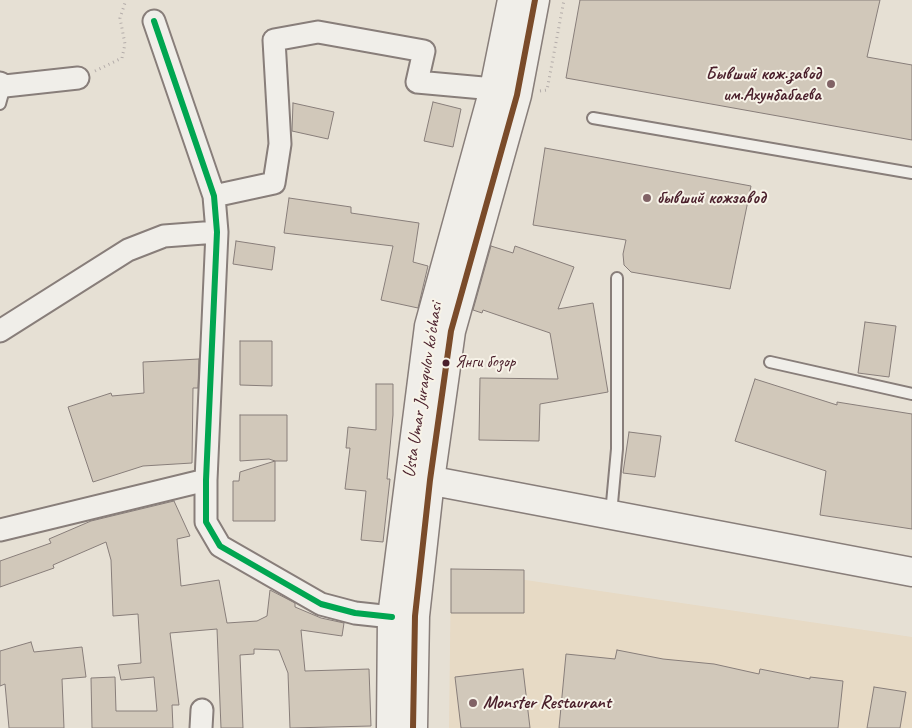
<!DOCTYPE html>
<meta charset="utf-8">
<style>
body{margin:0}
canvas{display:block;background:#e6e0d4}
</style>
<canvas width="912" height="728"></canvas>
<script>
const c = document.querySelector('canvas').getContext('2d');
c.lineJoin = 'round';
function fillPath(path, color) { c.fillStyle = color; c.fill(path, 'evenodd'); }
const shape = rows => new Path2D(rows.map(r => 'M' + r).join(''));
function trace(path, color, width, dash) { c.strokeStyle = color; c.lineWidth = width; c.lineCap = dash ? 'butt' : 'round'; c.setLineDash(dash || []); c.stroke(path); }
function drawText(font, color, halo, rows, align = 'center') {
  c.font = font + ' Caveat,sans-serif'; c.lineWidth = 4; c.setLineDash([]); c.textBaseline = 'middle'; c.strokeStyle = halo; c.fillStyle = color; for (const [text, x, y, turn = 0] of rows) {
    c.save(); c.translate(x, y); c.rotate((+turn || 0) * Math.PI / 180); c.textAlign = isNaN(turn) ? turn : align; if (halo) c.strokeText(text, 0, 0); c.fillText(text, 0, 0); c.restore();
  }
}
fillPath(shape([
 [451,569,912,637,912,728,449,728]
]), '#e7dac5');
const building = shape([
 [580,0,880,0,867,57,912,65,912,140,566,78,580,0],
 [433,102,461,109,453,147,424,141,433,102],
 [293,103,334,112,328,139,292,131,293,103],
 [545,148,751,186,730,289,631,272,624,265,623,254,626,240,533,225,545,148],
 [289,198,351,207,351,213,419,223,413,262,428,266,418,308,381,300,393,246,284,233,289,198],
 [236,241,275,247,272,270,233,264,236,241],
 [491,246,513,253,515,246,574,267,558,309,593,303,608,392,540,404,539,441,479,440,480,378,558,379,550,333,483,310,482,313,473,310,491,246],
 [865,322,896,326,889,377,858,373,865,322],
 [240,341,272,341,272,386,240,385,240,341],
 [199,359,198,388,193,388,192,463,143,466,93,482,68,407,111,393,112,396,144,393,143,362,199,359],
 [755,379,837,405,837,402,912,414,912,529,820,515,826,471,735,441,755,379],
 [376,384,393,384,393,415,387,479,390,479,383,542,361,540,366,491,345,489,350,448,346,448,348,427,376,430,376,384],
 [240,415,287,415,287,461,275,461,275,521,233,521,233,481,239,481,240,472,275,461,269,459,240,461,240,415],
 [629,432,661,436,655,477,623,473,629,432],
 [174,501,190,536,177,539,181,586,219,580,227,623,257,621,267,616,270,590,295,603,295,607,321,618,344,623,342,636,301,630,305,671,369,669,371,726,290,728,288,673,279,650,254,649,254,654,240,655,243,728,221,728,217,629,170,633,179,705,172,705,173,728,92,728,91,678,115,677,116,711,157,711,154,677,121,680,118,665,141,663,138,614,113,616,111,560,106,542,53,565,54,568,0,587,0,561,51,543,49,539,91,521,174,501],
 [451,569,524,570,524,613,451,613,451,569],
 [31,642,34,652,82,647,86,677,62,679,64,728,9,728,5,684,0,686,0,651,31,642],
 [617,650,663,659,714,664,759,674,760,669,810,679,810,677,843,681,838,728,559,728,566,654,615,659,617,650],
 [523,669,530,728,461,728,455,677,523,669],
 [874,687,906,692,900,728,867,728,874,687]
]);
fillPath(building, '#d1c8ba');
trace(building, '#887e7a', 1);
const lane = shape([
 [0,104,5,86],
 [593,118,912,173],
 [770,362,912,394],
 [611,514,617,449,617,278]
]);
const street = shape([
 [154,21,214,196,217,232,206,480,206,522,220,546,321,604,355,613,392,617],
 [0,83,5,86,78,78],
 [214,196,274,183,280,144,274,40,318,32,424,51,417,82,494,89],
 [0,331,128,250,164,236,217,232],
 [0,530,206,480],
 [201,728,202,710]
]);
const secondary = shape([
 [412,477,912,572],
 [391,728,392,617,429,326,494,89,512,0],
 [413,728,415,616,430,480,451,331,517,95,535,0]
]);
trace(lane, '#887e7a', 14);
trace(street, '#887e7a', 25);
trace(secondary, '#887e7a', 31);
trace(shape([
 [95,71,122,58,125,44,120,18,126,0],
 [540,91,547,90,564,0]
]), '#b4adaa', 3, [1, 4]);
trace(lane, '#f0eee9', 10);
trace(street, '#f0eee9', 21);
trace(secondary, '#f0eee9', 28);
trace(shape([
 [413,728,415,616,430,480,451,331,517,95,535,0]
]), '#7a4b2a', 6);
trace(shape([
 [154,21,214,196,217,232,206,480,206,522,220,546,321,604,355,613,392,617]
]), '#00a651', 6);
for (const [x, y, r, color] of [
 [831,84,5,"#816366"],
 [647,198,5,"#816366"],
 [446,363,4.5,"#4a1f2b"],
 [473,703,5,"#816366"]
]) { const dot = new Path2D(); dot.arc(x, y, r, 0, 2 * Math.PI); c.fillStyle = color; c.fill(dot); trace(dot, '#f7f3e8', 2); }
drawText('17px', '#4a1f2b', '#f7f3e8', [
 ["Янги бозор",455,363]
], 'left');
drawText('bold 18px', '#4a1f2b', '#f7f3e8', [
 ["Бывший кож.завод",821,74,"right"],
 ["им.Ахунбабаева",821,95,"right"],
 ["бывший кожзавод",657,198],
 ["Monster Restaurant",483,703]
], 'left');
drawText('18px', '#4a1f2b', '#f7f3e8', [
 ["Usta Umar Juraqulov ko'chasi",423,390,-81]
]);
</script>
